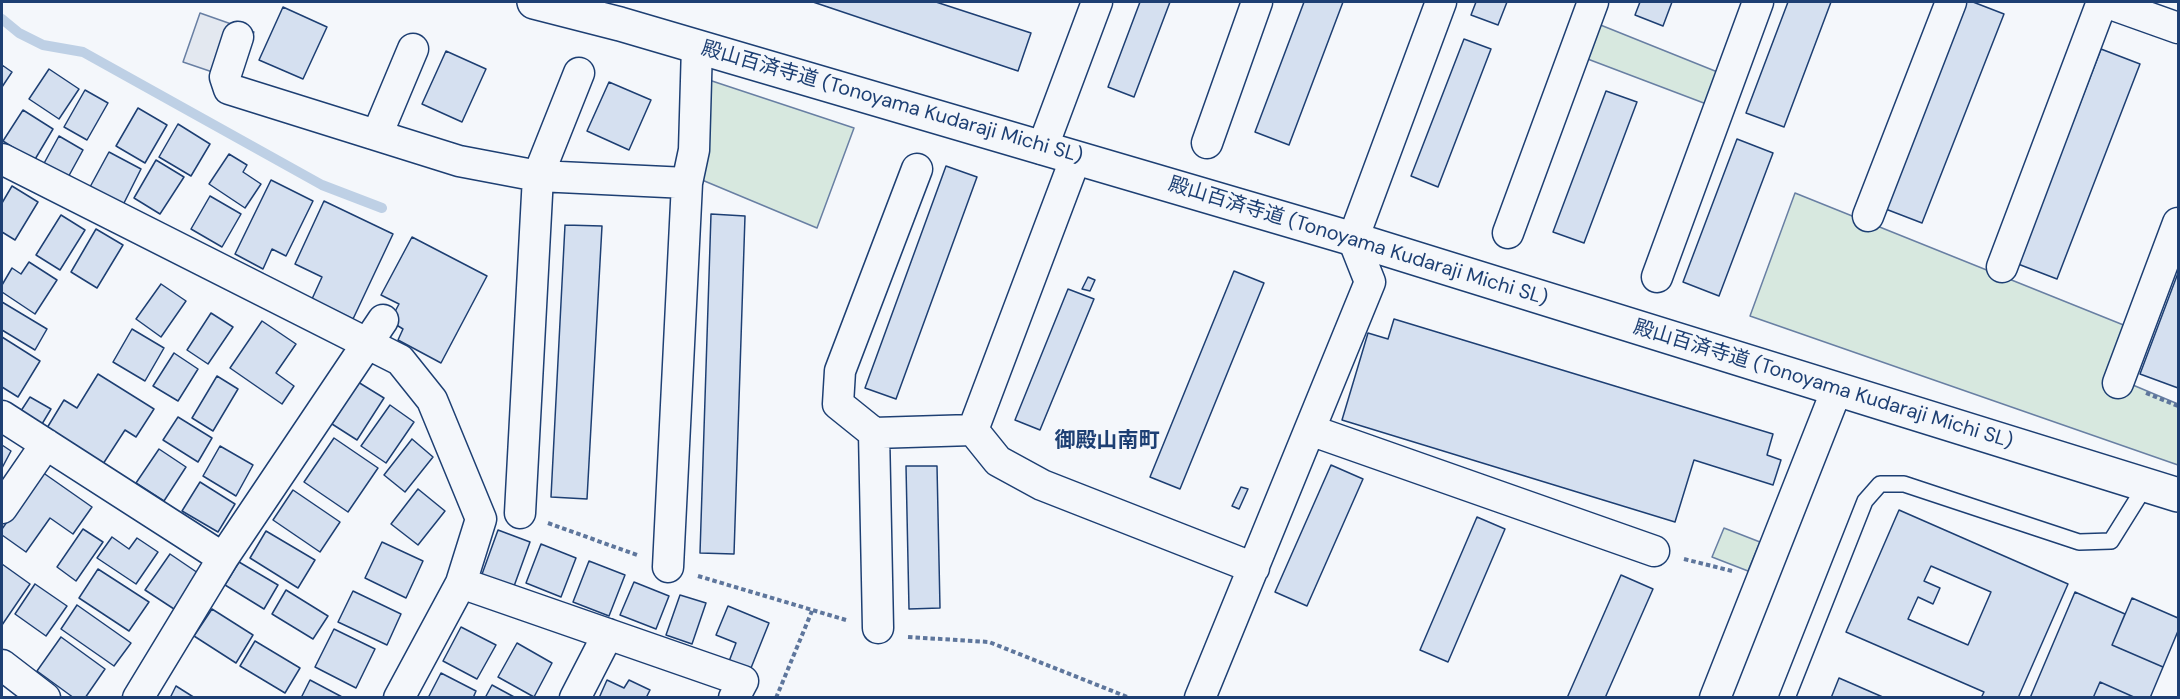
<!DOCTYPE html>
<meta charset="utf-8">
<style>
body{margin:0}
#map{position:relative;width:2180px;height:699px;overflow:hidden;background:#f4f7fb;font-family:"DM Sans",sans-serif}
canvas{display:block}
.frame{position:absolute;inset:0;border:3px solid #1d3f73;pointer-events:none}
</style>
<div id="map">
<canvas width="2180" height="699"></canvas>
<div class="frame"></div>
</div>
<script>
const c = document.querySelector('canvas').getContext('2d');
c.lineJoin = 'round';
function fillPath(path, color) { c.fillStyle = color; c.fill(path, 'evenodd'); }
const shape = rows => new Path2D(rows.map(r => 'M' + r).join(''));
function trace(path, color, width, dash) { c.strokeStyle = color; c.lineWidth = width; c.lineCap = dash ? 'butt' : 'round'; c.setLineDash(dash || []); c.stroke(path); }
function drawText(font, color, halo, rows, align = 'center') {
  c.font = font + ' "DM Sans","Noto Sans JP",sans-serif'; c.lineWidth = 4.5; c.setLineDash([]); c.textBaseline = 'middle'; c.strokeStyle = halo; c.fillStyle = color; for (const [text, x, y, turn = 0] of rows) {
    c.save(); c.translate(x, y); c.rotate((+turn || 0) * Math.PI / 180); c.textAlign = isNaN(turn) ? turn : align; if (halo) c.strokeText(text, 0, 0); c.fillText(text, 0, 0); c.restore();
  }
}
const green = shape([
 [1598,24,1720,73,1709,105,1585,58,1598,24],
 [709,80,854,128,817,228,702,180,709,80],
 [1795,193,2126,326,2109,375,2178,404,2178,465,1750,316,1795,193],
 [1724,528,1760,542,1748,571,1712,557,1724,528]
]);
fillPath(green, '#d7e8df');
trace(green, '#687fa3', 1.5);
const parking = shape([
 [200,13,254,32,236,80,183,62,200,13]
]);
fillPath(parking, '#e3e8f0');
trace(parking, '#687fa3', 1.5);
trace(shape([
 [2,19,19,33,43,45,83,52,322,185,382,208]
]), '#bed0e5', 10);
const building = shape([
 [813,2,936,2,1031,33,1018,71,813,2],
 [1140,2,1170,2,1134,97,1108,87,1140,2],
 [1304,2,1343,2,1289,145,1255,132,1304,2],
 [1476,2,1507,2,1498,25,1471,15,1476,2],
 [1640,2,1672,2,1663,26,1635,15,1640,2],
 [1788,2,1831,2,1784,127,1746,113,1788,2],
 [1963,2,1973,2,2004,14,1922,223,1883,208,1963,2],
 [283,7,327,27,303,79,259,60,283,7],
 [1464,39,1491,49,1438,187,1411,176,1464,39],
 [2101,49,2140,64,2057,279,2018,264,2101,49],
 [446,51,486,69,462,122,422,104,446,51],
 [2,65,12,72,2,87,2,65],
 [49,69,79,89,59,119,29,99,49,69],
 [609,82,651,100,629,150,587,131,609,82],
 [85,90,108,103,87,140,64,127,85,90],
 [1606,91,1637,102,1584,243,1553,232,1606,91],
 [138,108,167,125,145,163,116,146,138,108],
 [23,110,53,129,34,161,3,141,23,110],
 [178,124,210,144,191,176,159,157,178,124],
 [59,136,83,150,66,181,42,167,59,136],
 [1737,139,1773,153,1719,296,1683,282,1737,139],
 [109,152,141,169,123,205,90,187,109,152],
 [229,154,247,165,243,172,261,184,245,208,209,184,229,154],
 [156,160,184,177,160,214,134,198,156,160],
 [946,166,977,177,896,399,865,388,946,166],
 [271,180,313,201,286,256,272,249,263,269,235,254,271,180],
 [12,186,38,202,15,240,2,232,2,203,12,186],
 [210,196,241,214,222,247,191,229,210,196],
 [324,201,393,234,353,319,312,299,322,277,295,264,324,201],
 [711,214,745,216,734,554,700,553,711,214],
 [61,215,85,230,60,270,36,255,61,215],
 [565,225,602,226,587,499,551,497,565,225],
 [96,229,123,245,97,288,71,272,96,229],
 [412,237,487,276,441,363,398,340,403,329,390,321,399,304,381,295,412,237],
 [29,262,57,280,35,314,2,292,2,285,12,268,21,274,29,262],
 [1234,271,1264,283,1180,489,1150,477,1234,271],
 [2178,273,2178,388,2140,374,2178,273],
 [1088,277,1095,280,1090,291,1082,289,1088,277],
 [161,284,186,301,161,337,136,319,161,284],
 [1068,289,1094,299,1040,430,1015,420,1068,289],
 [2,302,47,329,35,350,2,330,2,302],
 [211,313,233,327,208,364,187,350,211,313],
 [1394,319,1773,434,1767,455,1781,460,1773,485,1694,460,1675,522,1342,420,1368,333,1388,339,1394,319],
 [262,321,296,344,276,373,294,386,282,404,230,368,262,321],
 [132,329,164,348,145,381,113,362,132,329],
 [2,337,40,361,18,397,2,387,2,337],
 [174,353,198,369,178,401,153,386,174,353],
 [98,374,154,409,136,437,125,430,103,464,47,428,64,400,77,408,98,374],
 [217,376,238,389,213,431,192,418,217,376],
 [358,382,384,398,357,440,332,424,358,382],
 [30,397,51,409,39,429,17,417,30,397],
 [390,405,414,422,386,463,361,446,390,405],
 [178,417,212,438,198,462,163,440,178,417],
 [334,438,378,468,348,512,304,482,334,438],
 [412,439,433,457,405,492,384,475,412,439],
 [2,445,11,451,2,468,2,445],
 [220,446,253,465,236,496,203,476,220,446],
 [159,449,186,467,164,501,136,483,159,449],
 [1331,465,1363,479,1307,606,1275,592,1331,465],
 [906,466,937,466,940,608,909,609,906,466],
 [42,472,92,507,73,534,50,518,26,552,2,535,2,529,42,472],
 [200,482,235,504,218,532,182,511,200,482],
 [1241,487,1248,489,1239,509,1232,506,1241,487],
 [418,489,445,511,418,545,391,524,418,489],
 [293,490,340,522,320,552,273,520,293,490],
 [1899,510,2068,584,2018,698,1981,698,1984,692,1846,632,1899,510],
 [1931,566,1991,592,1968,645,1908,619,1918,597,1933,604,1940,588,1924,581,1931,566],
 [1477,517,1505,529,1448,662,1420,650,1477,517],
 [83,529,103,542,76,581,57,567,83,529],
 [498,530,530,542,513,589,481,577,498,530],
 [266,531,315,560,298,588,250,558,266,531],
 [112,537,129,549,137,538,158,552,136,584,97,558,112,537],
 [382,542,423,561,406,598,365,578,382,542],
 [541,544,576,558,561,597,526,583,541,544],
 [170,554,198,573,174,609,145,590,170,554],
 [589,561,625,575,609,616,573,602,589,561],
 [239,562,278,585,264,609,225,585,239,562],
 [2,564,30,584,2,625,2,564],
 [98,569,149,602,129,631,79,598,98,569],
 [1621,575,1653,589,1605,698,1567,698,1621,575],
 [634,582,669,596,656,629,620,615,634,582],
 [35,584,67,606,46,636,15,614,35,584],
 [286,590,328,616,313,639,272,614,286,590],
 [353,591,401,614,387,645,338,622,353,591],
 [2075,592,2125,614,2112,645,2163,667,2150,698,2136,698,2100,682,2093,698,2030,698,2075,592],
 [680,595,706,603,692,644,666,635,680,595],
 [2132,598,2178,618,2178,631,2163,667,2112,645,2132,598],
 [77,605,131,643,114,666,61,629,77,605],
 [728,606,769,623,749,673,728,664,736,643,716,635,728,606],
 [212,609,253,635,236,663,194,636,212,609],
 [461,627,496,645,477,679,443,661,461,627],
 [334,629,375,649,356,688,315,667,334,629],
 [61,637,105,669,85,698,74,698,37,671,61,637],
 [255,641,300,668,285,693,240,666,255,641],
 [517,643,552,663,534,697,498,677,517,643],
 [441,673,476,691,473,698,428,698,441,673],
 [1839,678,1885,698,1831,698,1839,678],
 [310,680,344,698,301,698,310,680],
 [607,680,624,688,629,680,650,690,646,698,599,698,607,680],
 [2100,682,2136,698,2093,698,2100,682],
 [492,685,516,698,485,698,492,685],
 [176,686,195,698,170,698,176,686]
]);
fillPath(building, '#d5e0f0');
trace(building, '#1d3f73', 1.5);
const service = shape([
 [1787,698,1865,501,1880,484,1904,484,2079,542,2111,541,2146,485]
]);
const minor = shape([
 [2105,2,2178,28],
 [238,37,225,77,229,89,459,161,538,176,687,183],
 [377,135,413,49],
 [1207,143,1257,2],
 [1042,149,1097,2],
 [2,159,400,360,432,400,481,519,461,583,399,698],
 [917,169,840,371,838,404,874,433,973,430,1076,157],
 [1868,216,1951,2],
 [1508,233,1593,2],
 [2002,267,2102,2],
 [1657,277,1758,2],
 [2118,383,2178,223],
 [2,416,223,558],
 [973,430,998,461,1042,485,1254,568],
 [1310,430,1654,551],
 [874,433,878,628],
 [2,508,46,444],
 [520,513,538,176,579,73],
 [668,567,687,183,694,150,697,46],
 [461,583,743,681,734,698],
 [2,665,45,698],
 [138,698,223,558,383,320],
 [575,698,608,634],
 [1200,698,1370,282,1353,239,1441,2],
 [1715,698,1837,389]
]);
const tertiary = shape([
 [534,2,620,24,1353,239,2178,495]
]);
trace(service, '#1d3f73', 18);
trace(minor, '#1d3f73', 33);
trace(tertiary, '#1d3f73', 36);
trace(shape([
 [2146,393,2178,406],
 [548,523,637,555],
 [1684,559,1732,571],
 [698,576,846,620],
 [908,637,989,642,1130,698],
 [776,698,812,611]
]), '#5e769c', 4, [4.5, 3]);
trace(service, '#f4f7fb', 15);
trace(minor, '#f4f7fb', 30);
trace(tertiary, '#f4f7fb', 33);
drawText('20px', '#1d3f73', '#f4f7fb', [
 ["殿山百済寺道 (Tonoyama Kudaraji Michi SL)",892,103,16],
 ["殿山百済寺道 (Tonoyama Kudaraji Michi SL)",1358,242,17],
 ["殿山百済寺道 (Tonoyama Kudaraji Michi SL)",1823,385,17]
]);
drawText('bold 21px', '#1d3f73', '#f4f7fb', [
 ["御殿山南町",1107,441]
]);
</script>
